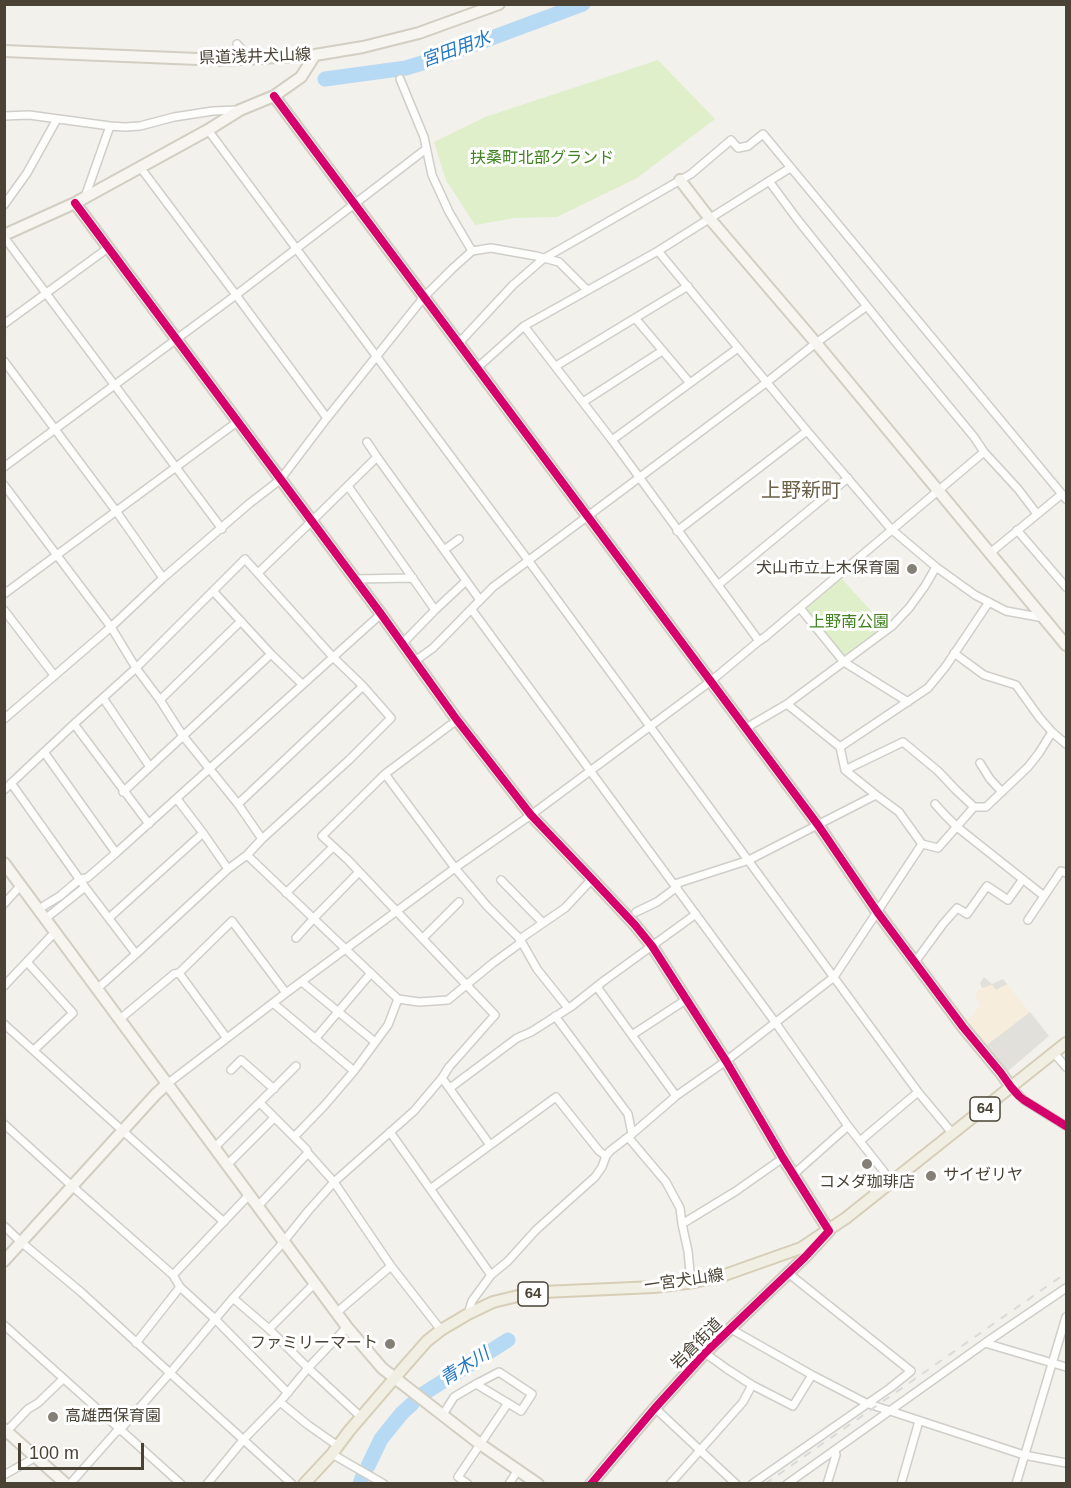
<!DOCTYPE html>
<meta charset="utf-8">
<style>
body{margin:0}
#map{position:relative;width:1071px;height:1488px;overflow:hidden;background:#f2f1ec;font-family:Helvetica,sans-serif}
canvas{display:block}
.frame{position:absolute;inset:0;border:6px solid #4a4335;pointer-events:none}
.scale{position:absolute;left:18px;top:1443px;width:126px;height:27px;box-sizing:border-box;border:3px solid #4a4335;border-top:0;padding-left:8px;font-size:18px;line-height:21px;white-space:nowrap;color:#4a4335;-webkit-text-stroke:4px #fff;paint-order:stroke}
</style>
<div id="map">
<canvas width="1071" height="1488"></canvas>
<div class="frame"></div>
<div class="scale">100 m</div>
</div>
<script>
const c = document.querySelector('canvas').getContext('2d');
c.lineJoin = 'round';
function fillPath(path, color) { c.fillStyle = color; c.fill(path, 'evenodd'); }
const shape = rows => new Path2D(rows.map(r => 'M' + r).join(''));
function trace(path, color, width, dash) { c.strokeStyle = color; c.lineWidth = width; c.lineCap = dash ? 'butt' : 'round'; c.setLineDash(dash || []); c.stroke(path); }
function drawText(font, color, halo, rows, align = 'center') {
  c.font = font + ' Helvetica,"Noto Sans JP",sans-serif'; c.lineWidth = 6; c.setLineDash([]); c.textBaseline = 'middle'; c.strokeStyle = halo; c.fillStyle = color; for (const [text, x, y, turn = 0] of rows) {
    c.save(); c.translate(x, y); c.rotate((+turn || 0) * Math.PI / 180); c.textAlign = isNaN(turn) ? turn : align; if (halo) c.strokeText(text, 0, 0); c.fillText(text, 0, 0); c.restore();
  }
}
fillPath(shape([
 [984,977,992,984,1003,979,1049,1036,1008,1071,967,1020,975,1013,974,1011,980,1007,975,993,982,988,980,983]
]), '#f6eddd');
fillPath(shape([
 [658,60,715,119,637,178,557,217,515,218,475,225,446,180,434,142,485,117],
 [840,577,887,628,844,655,806,608]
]), '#deefc9');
fillPath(shape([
 [984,977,992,984,1003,979,1007,984,996,990,992,985,982,988,980,983],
 [1030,1012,1049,1036,1008,1071,987,1045]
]), '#e1e0da');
trace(shape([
 [325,79,406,68,435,59,583,4],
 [423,1394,508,1340],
 [368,1466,381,1439,402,1413,412,1404],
 [360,1484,362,1478]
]), '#b7daf4', 15);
const street = shape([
 [237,44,242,50,242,60],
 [400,79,424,137,432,175,449,212,472,251],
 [4,116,29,115,110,126,125,127,140,126,174,117,213,111,239,110],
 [208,130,528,560,918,1092,953,1134],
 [140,167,236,295,327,418],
 [769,181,797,219,898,345,974,437,984,452,1018,489,1037,514],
 [85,197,110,126],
 [4,205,27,173,57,119],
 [4,237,222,529],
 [658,251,807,431,891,529,936,567,975,595,1006,611,1044,618],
 [635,318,690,383],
 [4,324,108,248],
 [524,326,612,440,759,641],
 [459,343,513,285,543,259,691,174,731,140,738,148,748,146,763,134,1066,499],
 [4,361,116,511,163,578],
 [556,366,688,286],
 [477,368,524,326,658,251,790,168],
 [583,402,662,351],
 [612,440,738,348],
 [367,442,377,457,480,600],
 [4,467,236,295,426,149],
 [4,485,111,627,136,668,160,700,183,736,238,804,262,839],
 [348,486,435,610],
 [1017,530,1066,587],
 [677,531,807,431],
 [444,550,459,539],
 [990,553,1062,494],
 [258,573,312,521,377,457],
 [355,579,413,578],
 [718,585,848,478],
 [213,591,271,654,302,684],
 [4,594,237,422],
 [800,608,844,662,908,702],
 [4,610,54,675],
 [472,610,775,1022,848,1126,892,1182],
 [402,644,435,610,466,581],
 [954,653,984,675,1016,685,1039,717,1052,732,1066,744],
 [415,661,433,648,493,587,767,382,816,343,867,306],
 [103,698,150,767],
 [160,700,241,621],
 [787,704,840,747,845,770,876,795,899,812,922,844,938,848,974,807,986,807,1028,767,1039,753,1052,732],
 [4,719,111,627,163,578,250,503,280,480,327,418,424,297,452,269,472,251,491,248,536,256,559,262,587,290],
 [74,724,149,824],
 [746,728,787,704,892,626,909,608,925,586,936,567],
 [840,747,928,688,946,666,989,602],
 [44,752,116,853],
 [980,763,990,779,1002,792],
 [845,770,903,742,938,771,956,790,974,807],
 [385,774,455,868,487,906,520,939,537,969,568,1008],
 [11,783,85,887,136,954],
 [4,790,74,724,136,668,245,559,332,656,363,686,391,718,349,760,262,839,247,855,228,869,136,954,97,989],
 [123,792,271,654],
 [177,799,203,833,228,869],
 [238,804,363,686],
 [935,804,944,814,957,827,1044,896],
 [247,855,398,999,419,1002,448,1000,493,963,519,944,520,939,565,908,592,879],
 [501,880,543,923],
 [675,884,749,860,876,795],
 [286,893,333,847],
 [4,904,21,885],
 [39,909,60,896,80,879,87,878,116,853,381,614],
 [636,912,657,902,677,887],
 [109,918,203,833],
 [45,919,85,887],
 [1028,920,1061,871,1066,873],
 [296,938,314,918,359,872],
 [423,938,459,902],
 [27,962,73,1013,34,1050],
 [915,962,943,924,957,908,967,914,987,886,1008,900,1023,879],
 [179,973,226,1037],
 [302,982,375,1042],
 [4,986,55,932],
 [597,987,676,1096],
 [273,1003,354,1071],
 [555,1016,628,1114,632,1134],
 [120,1019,174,974,179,973,232,921,286,993],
 [4,1024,224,1222],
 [632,1035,687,999],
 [315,1039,371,973],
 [1054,1053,1066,1067],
 [231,1070,241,1060,274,1089],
 [442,1078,490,1145],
 [167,1084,286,993,455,868,531,815,711,681,759,641,765,637,984,452],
 [1011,1087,1024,1100,1066,1126],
 [450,1088,517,1038,531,1032,572,1006,605,980,696,914],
 [260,1103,307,1150,308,1153],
 [4,1124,72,1186,173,1275,180,1287,215,1319,288,1393],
 [390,1132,491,1275],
 [294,1137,324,1106,354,1071,388,1025,398,999],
 [628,1137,666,1182,680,1208,682,1224,688,1251,690,1272,687,1283],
 [860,1141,918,1092],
 [214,1148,296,1066],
 [227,1165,274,1118],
 [794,1174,848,1126],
 [430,1189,556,1097,599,1151,606,1156],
 [258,1206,308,1153,334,1182,391,1266,441,1330],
 [682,1224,736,1191,783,1158],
 [4,1226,21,1242,81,1292,292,1484],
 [173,1275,249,1195],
 [233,1298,269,1329,308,1368,361,1417],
 [336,1313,391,1266],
 [468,1314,472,1301,491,1275,508,1261,536,1230,595,1177,602,1167,606,1156,610,1151,632,1134,676,1096,726,1061,834,977,922,844],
 [4,1325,181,1484],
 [269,1329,315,1283],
 [731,1329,812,1375,866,1403,1024,1455,1066,1463],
 [136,1343,180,1287],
 [985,1343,1066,1367],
 [705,1353,727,1369,752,1385,793,1406,812,1375],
 [280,1402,308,1425,338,1446],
 [655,1408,736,1484],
 [442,1416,454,1397,476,1384,499,1372,532,1394,521,1411,476,1384],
 [7,1431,28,1409,38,1403,63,1379],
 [332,1454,384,1484],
 [4,1475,36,1457],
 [70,1484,116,1432,120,1430,170,1373,233,1298,280,1246,309,1210,334,1182,414,1111,442,1078,449,1067,495,1015,348,860,322,836,385,774,457,720],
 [207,1484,244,1439,280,1402,308,1368,347,1327],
 [468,1484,458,1477,508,1403],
 [509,1484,518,1470],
 [670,1484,743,1402,752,1385],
 [752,1484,890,1388,911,1371,788,1273],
 [787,1484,985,1343,1066,1288],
 [827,1484,836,1455,835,1450],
 [901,1484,919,1421],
 [1016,1484,1066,1317]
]);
const secondary = shape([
 [4,51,222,60,315,55,363,47,419,33,499,4],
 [274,96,818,825,878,913,963,1027,1001,1073,1011,1087],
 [680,180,710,219,816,343,1066,645],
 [75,203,381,614,457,720,531,815,592,879,635,925,652,946,726,1061,783,1158,829,1231,805,1257,705,1353,655,1408,591,1484],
 [4,235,75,203,208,130,240,110,274,96,301,77,315,55],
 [4,863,347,1327,382,1368,480,1444,538,1484],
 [4,1261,156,1094,167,1084],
 [4,1429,66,1484]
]);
const primary = shape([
 [304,1484,332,1454,349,1431,405,1366,427,1341,441,1330,468,1314,493,1302,518,1296,543,1292,654,1287,687,1283,719,1277,801,1248,846,1218,1066,1043]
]);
trace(street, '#d0cec9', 10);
trace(secondary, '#d2cec2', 14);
trace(primary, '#d6ceb7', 14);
trace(street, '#fdfdfc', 7);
trace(secondary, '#f7f5ef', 10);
trace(primary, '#f1eee4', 10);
trace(shape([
 [765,1484,1066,1273]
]), '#dadad9', 2, [8, 8]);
trace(shape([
 [274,96,818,825,878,913,963,1027,1001,1073,1011,1087,1019,1096,1024,1100,1066,1126],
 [75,203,381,614,457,720,531,815,592,879,635,925,652,946,726,1061,783,1158,829,1231,805,1257,705,1353,655,1408,591,1484]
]), '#d6006c', 8);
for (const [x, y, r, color] of [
 [912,569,6,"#858075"],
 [867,1164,6,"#858075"],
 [931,1176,6,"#858075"],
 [390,1344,6,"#858075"],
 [53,1417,6,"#858075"]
]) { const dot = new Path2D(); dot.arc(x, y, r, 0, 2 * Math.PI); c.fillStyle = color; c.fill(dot); trace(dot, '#fff', 2); }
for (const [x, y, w] of [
 [985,1109,30],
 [533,1294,30]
]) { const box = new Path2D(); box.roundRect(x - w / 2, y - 12, w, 24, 4.5); c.fillStyle = '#fff'; c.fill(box); trace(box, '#4a4335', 1.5); }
drawText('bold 15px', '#4a4335', null, [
 ["64",985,1109],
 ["64",533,1294]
]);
drawText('16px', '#4a4335', '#fff', [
 ["県道浅井犬山線",255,57,-2],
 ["一宮犬山線",684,1281,-8],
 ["岩倉街道",697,1344,-45]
]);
drawText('16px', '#428321', '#fff', [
 ["扶桑町北部グランド",542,159],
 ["上野南公園",849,623]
]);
drawText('16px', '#4a4335', '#fff', [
 ["犬山市立上木保育園",900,569],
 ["サイゼリヤ",943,1176,"left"],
 ["コメダ珈琲店",867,1183,"center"],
 ["ファミリーマート",378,1344],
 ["高雄西保育園",65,1417,"left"]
], 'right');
drawText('italic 18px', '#2278c3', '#fff', [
 ["宮田用水",456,50,-20],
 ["青木川",465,1367,-32]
]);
drawText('20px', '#6e614b', '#fff', [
 ["上野新町",801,491]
]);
</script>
